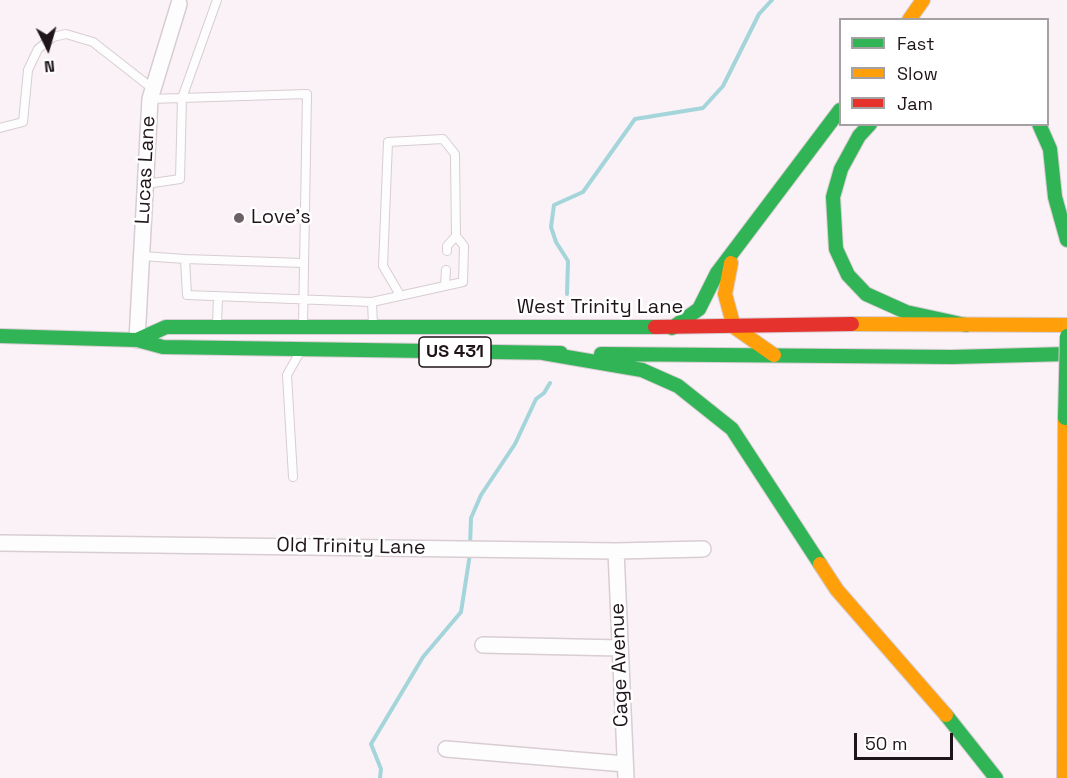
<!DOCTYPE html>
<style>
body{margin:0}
#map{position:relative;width:1067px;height:778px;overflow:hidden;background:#faf2f6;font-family:"Space Grotesk",sans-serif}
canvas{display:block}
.legend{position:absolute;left:839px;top:18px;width:210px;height:108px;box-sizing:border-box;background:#fff;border:2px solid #a5a1a3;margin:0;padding:8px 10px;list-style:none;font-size:18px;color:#1f1419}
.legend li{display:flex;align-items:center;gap:12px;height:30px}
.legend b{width:30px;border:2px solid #a5a1a3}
.north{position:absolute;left:18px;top:18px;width:60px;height:60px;-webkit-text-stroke:4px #fff;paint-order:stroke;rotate:175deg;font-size:16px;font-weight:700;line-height:24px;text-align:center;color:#1f1419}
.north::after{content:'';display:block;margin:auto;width:21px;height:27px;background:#1f1419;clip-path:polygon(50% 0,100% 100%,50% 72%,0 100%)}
.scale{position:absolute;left:854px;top:733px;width:99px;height:27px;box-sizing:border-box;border:3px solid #1f1419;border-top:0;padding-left:8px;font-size:18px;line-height:21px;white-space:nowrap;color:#1f1419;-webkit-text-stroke:4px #fff;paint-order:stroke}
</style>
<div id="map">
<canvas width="1067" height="778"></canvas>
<ul class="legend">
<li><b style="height:8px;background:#30b455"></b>Fast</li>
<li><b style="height:8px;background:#ff9f0a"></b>Slow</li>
<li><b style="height:8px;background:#e5322d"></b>Jam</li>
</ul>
<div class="north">N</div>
<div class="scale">50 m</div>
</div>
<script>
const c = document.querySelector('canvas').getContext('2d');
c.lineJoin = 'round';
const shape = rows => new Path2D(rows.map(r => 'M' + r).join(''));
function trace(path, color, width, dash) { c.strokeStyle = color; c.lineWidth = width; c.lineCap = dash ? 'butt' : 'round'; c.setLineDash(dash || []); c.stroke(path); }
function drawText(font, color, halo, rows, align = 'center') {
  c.font = font + ' "Space Grotesk",sans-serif'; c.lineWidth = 5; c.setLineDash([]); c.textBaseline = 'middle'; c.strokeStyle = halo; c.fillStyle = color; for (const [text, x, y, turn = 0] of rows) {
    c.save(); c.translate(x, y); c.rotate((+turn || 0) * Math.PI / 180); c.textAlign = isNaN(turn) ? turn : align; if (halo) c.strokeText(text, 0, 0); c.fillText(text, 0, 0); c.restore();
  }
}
trace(shape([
 [567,294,568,261,556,242,551,227,554,205,583,192,635,119,703,108,723,86,759,14,772,0],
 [470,547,471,518,481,495,515,444,536,399,544,393,550,383],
 [380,778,381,769,371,744,423,657,461,612,470,554]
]), '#a3d5db', 4);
const lane = shape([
 [150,99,307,94,303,325],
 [0,128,23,122,28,70,38,49,53,37,66,34,93,42,153,89],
 [146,184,180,179,182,98,217,0],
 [447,251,447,246,456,236],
 [142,256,185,259,187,295,372,302,373,325],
 [185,259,303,263],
 [445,285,446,270],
 [372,302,463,282,464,246,456,236,455,154,443,139,388,142,383,266,400,295],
 [217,325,218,296],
 [293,477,287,375,300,352]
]);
const street = shape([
 [137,340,150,99,179,4],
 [0,543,616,551,703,549],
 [616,551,626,778],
 [483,645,620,648],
 [446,749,625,764]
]);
const fast = shape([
 [870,124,859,136,841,169,833,197,836,249,848,275,866,294,906,312,966,325],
 [1039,124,1050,149,1055,197,1067,240],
 [672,328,699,309,717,273,840,110],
 [0,336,137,340,163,347,561,353],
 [137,340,166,327,655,327],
 [543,353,642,370,678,386,732,429,820,564],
 [601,354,952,357,1067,354],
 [946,715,996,778]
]);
const slow = shape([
 [909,20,923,0],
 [731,263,725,294,734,327,774,355],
 [852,324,1067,325],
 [820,564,837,590,946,715],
 [1064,778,1065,418]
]);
const jam = shape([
 [655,327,852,324]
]);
trace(lane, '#d7cdd2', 10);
trace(street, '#d7cdd2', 18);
trace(fast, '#d7cdd2', 16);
trace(slow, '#d7cdd2', 16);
trace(jam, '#d7cdd2', 16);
trace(lane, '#fefdfe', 8);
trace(street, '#fefdfe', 15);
trace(fast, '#30b455', 14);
trace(slow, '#ff9f0a', 14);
trace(jam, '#e5322d', 14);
const fastBridge = shape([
 [1065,418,1067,336]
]);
trace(fastBridge, '#d7cdd2', 16, []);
trace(fastBridge, '#30b455', 14);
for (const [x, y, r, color] of [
 [239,218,6,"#6c6266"]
]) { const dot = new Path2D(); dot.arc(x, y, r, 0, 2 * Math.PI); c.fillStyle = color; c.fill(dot); trace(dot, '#fff', 2); }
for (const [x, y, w] of [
 [455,352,72]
]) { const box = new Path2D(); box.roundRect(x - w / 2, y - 15, w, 30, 4.5); c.fillStyle = '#fff'; c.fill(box); trace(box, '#1f1419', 1.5); }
drawText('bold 18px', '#1f1419', null, [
 ["US 431",455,352]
]);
drawText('20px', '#1f1419', '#fff', [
 ["Lucas Lane",146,170,-87],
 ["West Trinity Lane",600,308],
 ["Old Trinity Lane",351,547,1],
 ["Cage Avenue",620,665,-92]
]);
drawText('20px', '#1f1419', '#fff', [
 ["Love's",251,218]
], 'left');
</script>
